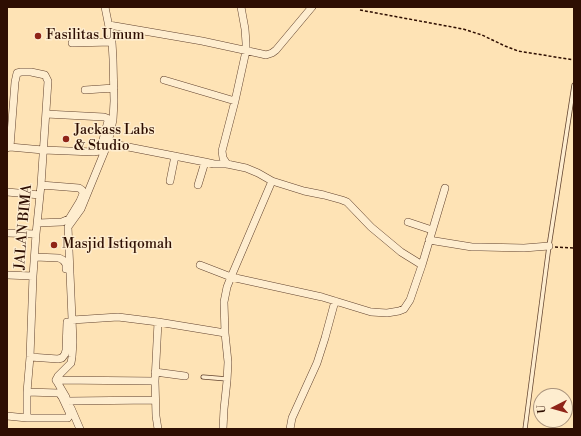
<!DOCTYPE html>
<style>
body{margin:0}
#map{position:relative;width:581px;height:436px;overflow:hidden;background:#fee3b5;font-family:"Libre Bodoni",serif}
canvas{display:block}
.frame{position:absolute;inset:0;border:8px solid #2e0e02;pointer-events:none}
.north{position:absolute;left:533px;top:388px;width:40px;height:40px;box-sizing:border-box;background:#feedcf;border:1px solid #ab947d;border-radius:50%;rotate:264deg;font-size:11px;font-weight:700;line-height:16px;text-align:center;color:#2e0e02}
.north::after{content:'';display:block;margin:auto;width:14px;height:18px;background:#8f2418;clip-path:polygon(50% 0,100% 100%,50% 72%,0 100%)}
</style>
<div id="map">
<canvas width="581" height="436"></canvas>
<div class="frame"></div>
<div class="north">U</div>
</div>
<script>
const c = document.querySelector('canvas').getContext('2d');
c.lineJoin = 'round';
const shape = rows => new Path2D(rows.map(r => 'M' + r).join(''));
function trace(path, color, width, dash) { c.strokeStyle = color; c.lineWidth = width; c.lineCap = dash ? 'butt' : 'round'; c.setLineDash(dash || []); c.stroke(path); }
function drawText(font, color, halo, rows, align = 'center') {
  c.font = font + ' "Libre Bodoni",serif'; c.lineWidth = 3; c.setLineDash([]); c.textBaseline = 'middle'; c.strokeStyle = halo; c.fillStyle = color; for (const [text, x, y, turn = 0] of rows) {
    c.save(); c.translate(x, y); c.rotate((+turn || 0) * Math.PI / 180); c.textAlign = isNaN(turn) ? turn : align; if (halo) c.strokeText(text, 0, 0); c.fillText(text, 0, 0); c.restore();
  }
}
const lane = shape([
 [203,377,227,379],
 [525,429,549,246,574,85]
]);
const street = shape([
 [109,25,202,41,262,54,266,55,272,53,276,50,312,7],
 [72,43,112,42],
 [164,80,235,101],
 [85,90,114,88],
 [108,143,205,162,214,164,227,164,246,168,258,173,272,181,231,277,227,287,224,302,225,333,228,362,227,381,224,409,223,429],
 [7,148,10,147,43,150,94,152,99,151,101,147,108,121,107,118,104,117,46,114],
 [227,164,223,158,222,151,235,101,246,51,246,43,245,29,241,7],
 [170,181,175,156],
 [272,181,304,191,324,195,342,200,347,202,371,227,401,252,422,265],
 [198,185,205,162],
 [7,192,40,195],
 [408,222,432,230],
 [38,223,62,222,69,219,80,201,83,194,82,190,79,188,41,185],
 [7,233,36,234],
 [429,240,472,247,481,247,524,248,549,246],
 [35,257,59,258,63,260,66,264,66,269],
 [200,265,231,277,322,297,371,312,387,313,399,311,404,309,410,300,422,265,445,188],
 [7,275,33,276],
 [72,320,118,317,158,322,225,333],
 [30,357,58,359,62,358,65,354,66,350,67,322],
 [155,372,185,376],
 [56,380,58,376,71,363,72,357,73,342,68,227,81,209,108,143,113,120,114,101,113,59,112,42,105,7],
 [56,380,155,381],
 [56,380,66,397],
 [68,401,155,400],
 [71,408,80,429],
 [7,416,27,418,27,392,30,357,33,276,36,234,41,185,48,81,45,75,31,72,21,72,17,73,15,82,10,147],
 [27,418,68,418,70,414,62,397,59,393,27,392],
 [158,429,156,416,155,381,158,322],
 [290,429,292,418,317,363,325,338,335,301]
]);
trace(lane, '#62432f', 5);
trace(street, '#62432f', 8);
trace(shape([
 [360,10,463,29,482,35,505,46,518,51,574,60],
 [555,247,574,248]
]), '#2e0e02', 1.5, [3, 2]);
trace(lane, '#feedcf', 3.5);
trace(street, '#feedcf', 7);
for (const [x, y, r, color] of [
 [38,36,4,"#8f2418"],
 [66,139,4,"#8f2418"],
 [54,245,4,"#8f2418"]
]) { const dot = new Path2D(); dot.arc(x, y, r, 0, 2 * Math.PI); c.fillStyle = color; c.fill(dot); trace(dot, '#feedcf', 1.5); }
drawText('14px', '#2e0e02', '#feedcf', [
 ["Fasilitas Umum",46,36],
 ["Jackass Labs",74,131],
 ["& Studio",74,147],
 ["Masjid Istiqomah",62,245]
], 'left');
drawText('14px', '#2e0e02', '#feedcf', [
 ["JALAN BIMA",24,227,-85]
]);
</script>
